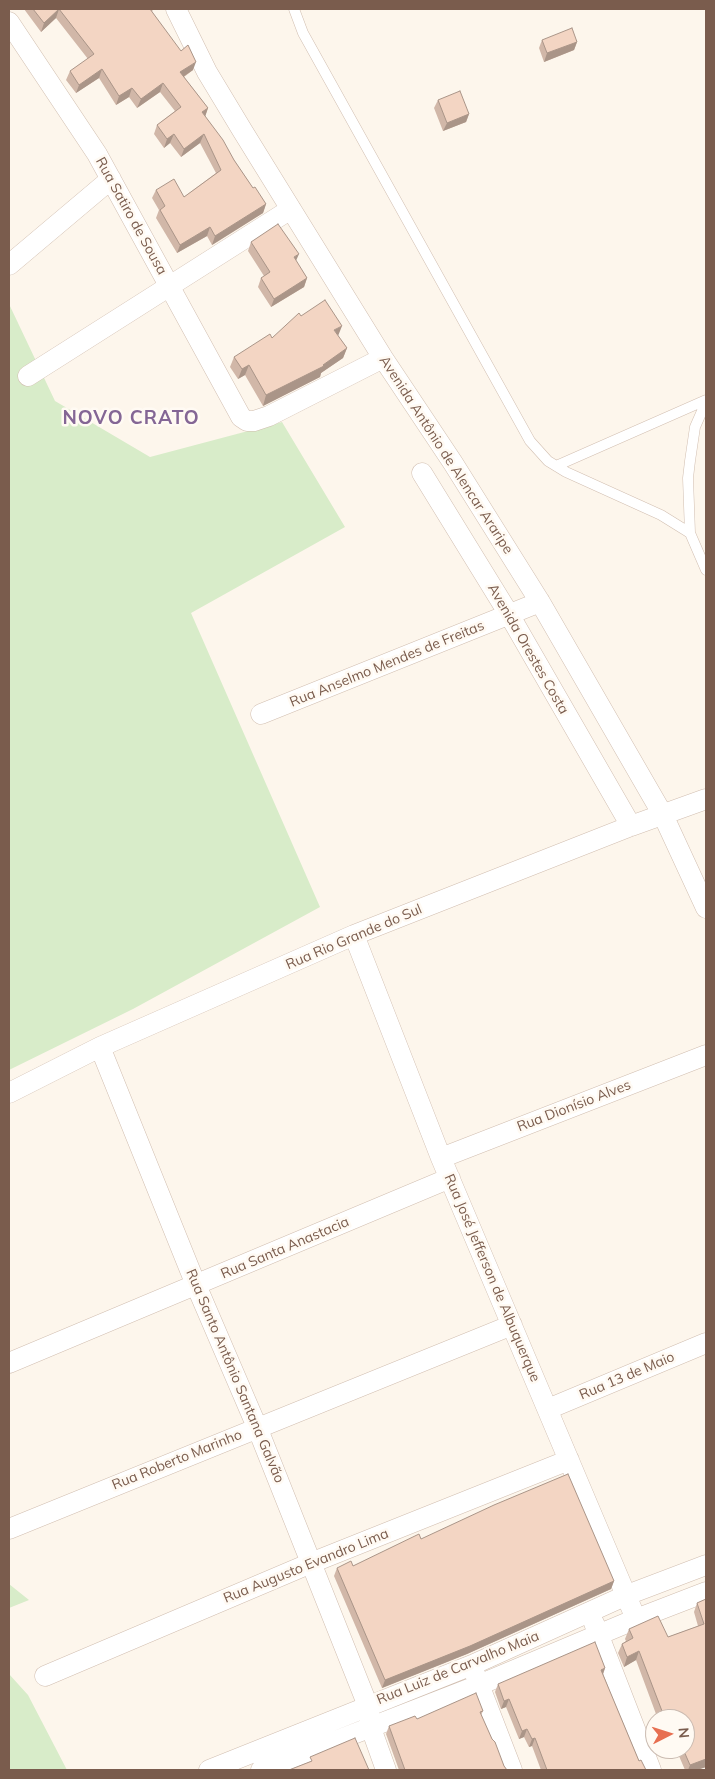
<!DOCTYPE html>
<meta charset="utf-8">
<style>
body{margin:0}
#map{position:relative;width:715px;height:1779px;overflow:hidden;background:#fdf6ec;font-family:Mulish,sans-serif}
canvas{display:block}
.frame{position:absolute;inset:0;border:10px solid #7a5c4d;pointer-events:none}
.north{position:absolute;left:645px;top:1709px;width:50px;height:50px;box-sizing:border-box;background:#fffaf3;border:1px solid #cabbb1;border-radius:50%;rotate:85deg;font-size:14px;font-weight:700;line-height:20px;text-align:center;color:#7a5c4d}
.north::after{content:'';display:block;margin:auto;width:18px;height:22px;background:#e76f51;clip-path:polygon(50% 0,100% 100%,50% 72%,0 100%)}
</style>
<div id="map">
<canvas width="715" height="1779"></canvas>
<div class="frame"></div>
<div class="north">N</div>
</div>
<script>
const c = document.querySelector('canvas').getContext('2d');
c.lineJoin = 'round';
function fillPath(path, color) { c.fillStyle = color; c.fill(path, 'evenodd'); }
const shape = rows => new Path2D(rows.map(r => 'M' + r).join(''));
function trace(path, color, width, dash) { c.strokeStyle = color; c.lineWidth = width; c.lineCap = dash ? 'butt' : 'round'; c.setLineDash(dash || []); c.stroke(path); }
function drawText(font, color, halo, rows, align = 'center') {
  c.font = font + ' Mulish,sans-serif'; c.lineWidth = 5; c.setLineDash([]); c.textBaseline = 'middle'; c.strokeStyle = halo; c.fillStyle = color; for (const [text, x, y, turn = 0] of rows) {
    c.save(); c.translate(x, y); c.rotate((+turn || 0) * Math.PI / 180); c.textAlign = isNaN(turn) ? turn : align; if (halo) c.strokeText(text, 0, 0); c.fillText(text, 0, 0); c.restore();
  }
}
fillPath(shape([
 [9,304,55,401,150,457,282,422,345,527,191,613,320,907,133,1009,9,1070],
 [9,1584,29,1600,9,1608],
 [9,1674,28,1695,67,1770,9,1770]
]), '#d8ecc9');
const lane = shape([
 [294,9,303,33,530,441,548,461,566,472,661,515,690,533,706,570],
 [556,466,706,400],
 [690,533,688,478,690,461,695,427,706,402]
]);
const street = shape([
 [176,9,207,72,242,130,383,358,453,463,540,602,663,815,706,908],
 [9,22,97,154,241,417,247,421,254,421,269,416,383,358],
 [9,265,111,179],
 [28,376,291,209],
 [422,473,510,616,631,826],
 [261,714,540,602],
 [354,935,441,1158,636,1619],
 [100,1047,196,1285,257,1427,368,1706,371,1728,386,1770],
 [9,1093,100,1047,354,935,631,826,706,799],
 [441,1158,706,1055],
 [9,1363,450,1178],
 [548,1409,706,1343],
 [9,1529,512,1325],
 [594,1623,651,1770],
 [475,1674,512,1770],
 [45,1676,311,1563,569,1460],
 [209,1770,472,1665,627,1595,706,1565],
 [261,1770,479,1685,636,1619,706,1592]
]);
trace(lane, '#d1beb0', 11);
trace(street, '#d1beb0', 21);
trace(lane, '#fff', 10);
trace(street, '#fff', 20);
fillPath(shape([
 [24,9,153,9,152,12,193,70,184,77,208,108,205,116,234,160,253,188,266,204,263,213,212,245,207,236,177,253,156,218,159,210,152,198,156,190,184,197,216,173,200,143,181,157,170,143,164,148,154,134,157,125,175,111,160,92,137,108,129,97,116,105,99,78,76,93,66,80,70,71,88,59,56,18,41,32],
 [542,40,577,42,574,50,544,62,539,48],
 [438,100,469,114,466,122,443,131,434,108],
 [251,242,296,261,307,278,304,287,271,307,258,287,261,278,264,276,248,251],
 [301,316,338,336,347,348,343,358,321,373,320,377,263,406,245,375,238,379,230,367,234,357,272,338],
 [421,1539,614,1581,611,1589,467,1654,382,1688,334,1576,337,1568,353,1566],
 [706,1599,706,1767,697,1770,685,1770,676,1749,685,1749,685,1719,655,1719,655,1732,651,1724,655,1715,656,1714,636,1660,624,1667,618,1653,622,1644,626,1641,625,1639,629,1629,668,1637,698,1626,694,1612,697,1603],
 [605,1668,603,1675,639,1761,646,1770,541,1770,532,1746,529,1747,524,1737,519,1739,506,1707,501,1709,495,1692,498,1684],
 [483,1711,481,1715,504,1766,507,1770,399,1770,386,1734,389,1726,417,1719]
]), '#d1b7a8');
fillPath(shape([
 [59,9,56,18,41,32,44,23],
 [577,42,574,50,544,62,547,53],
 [196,62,193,70,177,81,180,72],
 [102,69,99,78,76,93,79,85],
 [163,83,160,92,137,108,141,99],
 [132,88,129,97,116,105,119,96],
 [208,108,205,117,202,112],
 [469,114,466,122,443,131,447,123],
 [174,134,170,143,164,148,167,139],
 [204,134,200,143,181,157,184,149],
 [266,204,263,213,212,245,215,236],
 [210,227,207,236,177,253,180,245],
 [299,254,295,263,294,257],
 [307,278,304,287,271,307,274,299],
 [342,326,338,336,334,330],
 [347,348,343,358,321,373,320,377,263,406,266,395,323,365],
 [249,365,245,375,238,379,242,369],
 [614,1581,611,1589,467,1654,382,1688,385,1680],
 [639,1651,636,1660,624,1667,627,1657],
 [605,1668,602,1676,601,1670],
 [509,1699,506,1707,501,1709,504,1701],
 [527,1729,524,1737,519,1739,522,1731],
 [535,1738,532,1746,529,1747,532,1739],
 [706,1759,706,1767,697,1770,688,1770,690,1765]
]), '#aa9588');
const building = shape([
 [33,9,150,9,181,51,188,45,196,62,180,72,208,108,202,112,223,140,234,160,253,188,255,187,266,204,215,236,210,227,180,245,160,210,165,206,156,190,174,179,184,197,221,170,204,134,184,149,174,134,167,139,157,125,181,107,163,83,141,99,132,88,119,96,102,69,79,85,70,71,94,54,59,9,44,23,33,9],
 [572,28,577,42,547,53,542,40,572,28],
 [460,91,469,114,447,123,438,100,460,91],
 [278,224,299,254,294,257,307,278,274,299,261,278,270,272,251,242,278,224],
 [325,300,342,326,334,330,347,348,323,365,324,366,266,395,249,365,242,369,234,357,270,334,272,338,299,313,301,316,325,300],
 [568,1474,614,1581,470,1646,385,1680,337,1568,351,1561,353,1566,419,1534,421,1539,494,1505,568,1474],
 [706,1599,706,1759,690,1765,683,1749,685,1749,685,1719,657,1719,655,1715,662,1711,639,1651,627,1657,622,1644,633,1638,629,1629,658,1616,668,1637,704,1624,697,1603,706,1599],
 [595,1642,605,1668,601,1670,639,1761,641,1760,646,1770,547,1770,535,1738,532,1739,527,1729,522,1731,509,1699,504,1701,498,1684,595,1642],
 [476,1693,483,1711,480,1712,492,1739,495,1742,504,1766,507,1770,405,1770,389,1726,415,1716,417,1719,476,1693],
 [355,1738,369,1770,289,1770,312,1761,310,1757,355,1738]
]);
fillPath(building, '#f3d5c3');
trace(building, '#aa9588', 1);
drawText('14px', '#7a5c4d', '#fffaf3', [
 ["Rua Satiro de Sousa",131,216,61],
 ["Avenida Antônio de Alencar Araripe",446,455,57],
 ["Avenida Orestes Costa",528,649,60],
 ["Rua Anselmo Mendes de Freitas",387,664,-22],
 ["Rua Rio Grande do Sul",354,937,-23],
 ["Rua Dionísio Alves",574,1106,-21],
 ["Rua Santa Anastacia",285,1248,-23],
 ["Rua José Jefferson de Albuquerque",492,1278,67],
 ["Rua Santo Antônio Santana Galvão",235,1376,67],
 ["Rua 13 de Maio",627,1376,-23],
 ["Rua Roberto Marinho",177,1460,-22],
 ["Rua Augusto Evandro Lima",306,1566,-22],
 ["Rua Luiz de Carvalho Maia",458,1668,-22]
]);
c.letterSpacing = '1px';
drawText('bold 19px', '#846695', '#fffaf3', [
 ["NOVO CRATO",131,418]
]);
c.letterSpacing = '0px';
</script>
